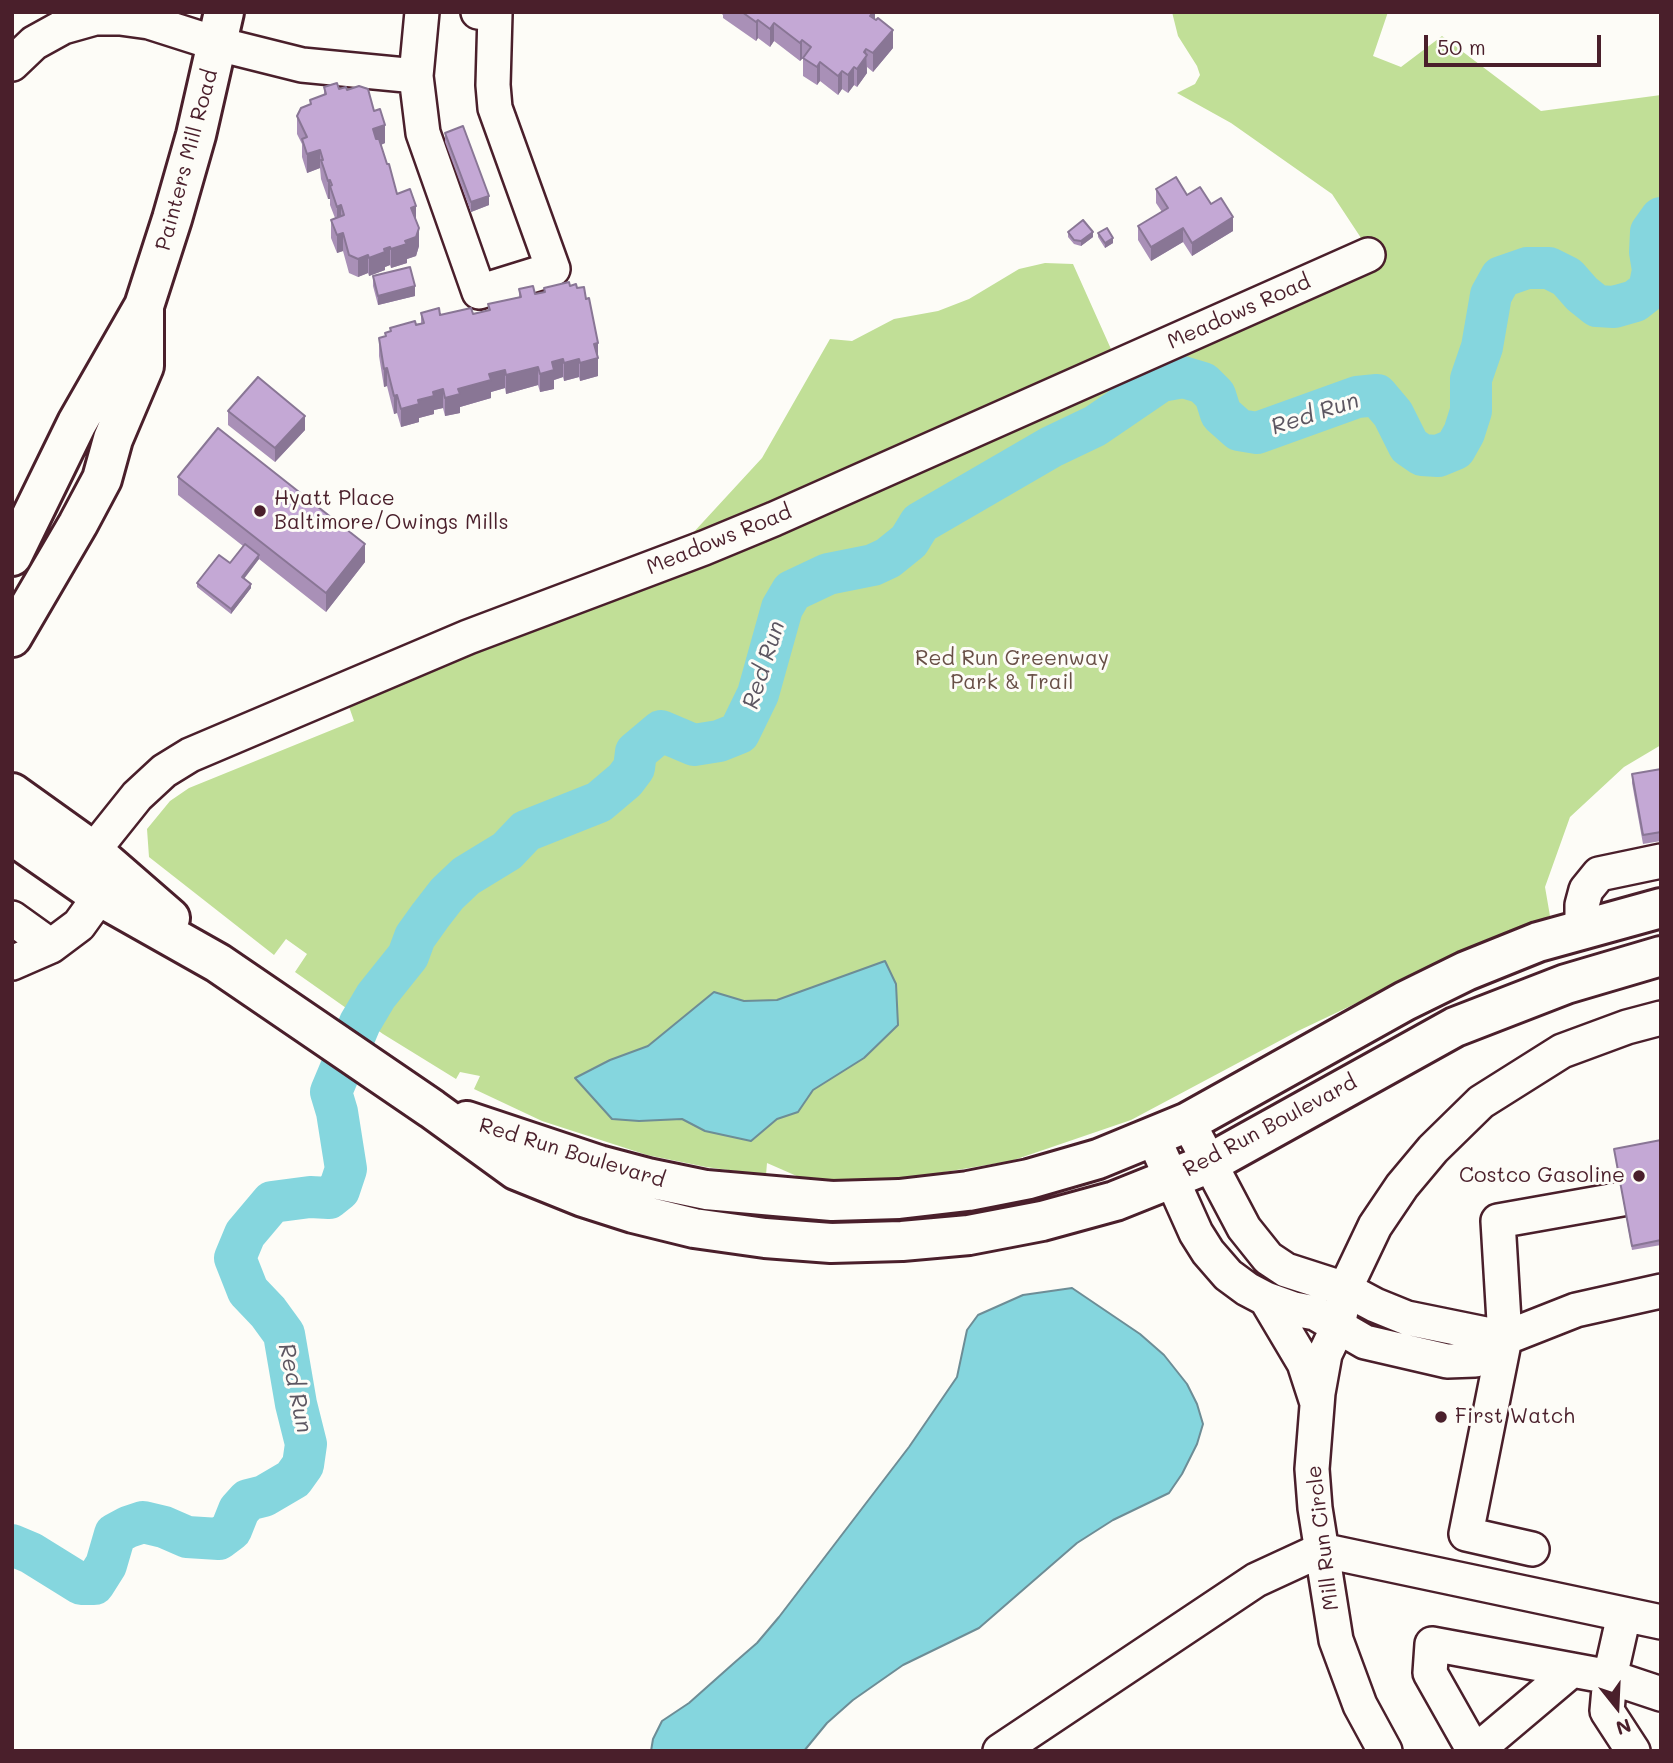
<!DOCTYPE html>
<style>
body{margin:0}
#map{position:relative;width:1673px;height:1763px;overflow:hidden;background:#fdfcf7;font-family:Mali,sans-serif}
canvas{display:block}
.frame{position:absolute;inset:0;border:14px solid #4a1f2b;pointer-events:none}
.north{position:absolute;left:1582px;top:1672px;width:70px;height:70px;-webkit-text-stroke:5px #fdfcf7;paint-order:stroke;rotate:162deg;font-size:19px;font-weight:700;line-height:28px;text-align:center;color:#4a1f2b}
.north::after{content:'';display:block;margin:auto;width:24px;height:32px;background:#4a1f2b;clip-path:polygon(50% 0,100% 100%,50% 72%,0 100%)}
.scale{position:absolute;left:1424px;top:35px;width:177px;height:32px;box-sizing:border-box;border:4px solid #4a1f2b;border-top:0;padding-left:9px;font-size:21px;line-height:24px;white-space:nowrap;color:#4a1f2b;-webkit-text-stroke:5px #fdfcf7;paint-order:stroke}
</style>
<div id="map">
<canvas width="1673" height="1763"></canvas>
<div class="frame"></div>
<div class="north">N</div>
<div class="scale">50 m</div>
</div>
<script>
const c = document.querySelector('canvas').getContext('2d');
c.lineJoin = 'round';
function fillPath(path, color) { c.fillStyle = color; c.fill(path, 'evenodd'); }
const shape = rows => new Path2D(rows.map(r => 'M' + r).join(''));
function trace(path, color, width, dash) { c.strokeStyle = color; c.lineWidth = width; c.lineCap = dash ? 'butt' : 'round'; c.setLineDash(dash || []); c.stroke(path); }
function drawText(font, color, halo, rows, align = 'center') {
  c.font = font + ' Mali,sans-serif'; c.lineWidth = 6; c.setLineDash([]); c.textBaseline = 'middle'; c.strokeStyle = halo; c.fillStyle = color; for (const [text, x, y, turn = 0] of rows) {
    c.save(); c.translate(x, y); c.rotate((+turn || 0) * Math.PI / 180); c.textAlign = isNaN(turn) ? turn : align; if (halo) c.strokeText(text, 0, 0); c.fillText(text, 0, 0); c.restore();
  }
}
fillPath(shape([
 [1172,12,1388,12,1373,56,1401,67,1442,36,1541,111,1661,95,1661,745,1624,767,1570,817,1545,887,1550,916,1474,947,1298,1031,1131,1120,1011,1161,908,1178,815,1184,767,1163,766,1175,706,1167,647,1155,542,1121,474,1089,480,1076,460,1072,456,1079,383,1034,295,972,307,954,286,939,274,955,149,857,147,829,170,801,189,788,354,721,346,698,680,547,762,458,830,339,852,341,894,319,938,311,969,299,1019,269,1045,263,1073,264,1115,358,1363,241,1332,194,1231,123,1177,93,1195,84,1200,75,1197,66,1178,36],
 [897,1014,864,1058,813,1090,798,1112,777,1119]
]), '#c1df97');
const water = shape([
 [885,961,896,984,898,1025,864,1058,813,1090,798,1112,777,1119,751,1141,705,1131,682,1119,639,1121,612,1119,575,1078,610,1060,648,1046,714,992,744,1001,777,1000,885,961],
 [1072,1288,1140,1334,1164,1355,1187,1384,1197,1404,1203,1424,1197,1444,1182,1474,1169,1493,1113,1520,1077,1543,979,1628,903,1665,853,1700,827,1723,804,1751,651,1751,653,1739,662,1721,689,1703,734,1663,757,1643,779,1617,909,1447,957,1377,967,1330,978,1315,1023,1295,1072,1288]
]);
fillPath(water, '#85d6de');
trace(water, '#6d8d96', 2);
trace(shape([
 [12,1545,31,1553,81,1584,94,1584,106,1565,115,1534,128,1527,143,1522,164,1527,187,1537,219,1539,231,1530,239,1510,248,1500,264,1496,293,1479,303,1465,306,1444,296,1404,284,1334,268,1312,248,1291,235,1258,245,1234,272,1202,310,1197,329,1198,339,1190,346,1169,337,1112,331,1092,360,1023,376,996,408,956,415,937,430,916,447,894,466,876,507,851,526,831,599,802,625,780,634,768,636,752,661,731,694,745,719,741,739,733,758,694,782,608,792,591,828,574,873,565,888,558,909,541,920,523,1051,447,1095,426,1161,381,1183,377,1203,383,1215,395,1221,414,1239,430,1257,433,1357,397,1377,395,1393,414,1409,446,1422,455,1438,456,1455,449,1464,433,1471,411,1471,379,1482,347,1491,295,1501,277,1527,268,1549,268,1567,277,1582,294,1597,306,1614,307,1635,301,1649,290,1653,270,1650,252,1651,232,1661,218]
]), '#85d6de', 42);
const minor = shape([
 [422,12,416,76,423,133,479,292,553,269,495,108,493,85,495,14,478,12],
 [12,64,34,43,63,27,95,18,120,18,149,22,218,44,302,65,416,76],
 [93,851,137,796,164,771,190,755,468,637,704,548,774,519,1368,255],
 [12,918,51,946],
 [1582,929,1582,905,1586,890,1599,874,1661,861],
 [12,963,51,946,79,925,115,875],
 [1188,1122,1244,1228,1268,1258,1286,1270,1345,1289,1375,1305,1407,1318,1505,1338],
 [1153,1137,1196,1233,1208,1252,1228,1275,1247,1289,1266,1299,1294,1309,1315,1313,1365,1342,1447,1361,1475,1360,1505,1338,1576,1310,1661,1291],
 [1266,1299,1304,1363,1316,1400],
 [1532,1549,1466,1534,1505,1338,1498,1221,1622,1199],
 [1624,1615,1610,1677,1607,1711,1633,1751],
 [1000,1751,1256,1580,1321,1550,1661,1622],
 [1385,1751,1360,1705,1336,1640,1315,1508,1312,1469,1318,1393,1325,1354,1338,1327,1345,1289,1375,1226,1402,1186,1433,1149,1481,1102,1562,1051,1627,1027,1661,1018],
 [1474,1751,1430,1673,1432,1644,1610,1677,1661,1694],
 [1476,1751,1572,1670]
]);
const major = shape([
 [12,556,77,423,144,306,172,219,196,135,224,12],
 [12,637,78,524,102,479,113,439,144,366,144,308],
 [12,793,93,851,170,918],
 [12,835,101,897,218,963,432,1109,516,1170,583,1197,633,1213,694,1228,765,1238,831,1243,902,1241,969,1235,1042,1221,1115,1201,1210,1163,1455,1027,1566,984,1661,956],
 [467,1121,599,1165,648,1178,706,1190,832,1201,899,1199,968,1191,1029,1179,1098,1159,1188,1122,1405,1001,1466,971,1538,942,1661,908]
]);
trace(minor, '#4a1f2b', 38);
trace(major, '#4a1f2b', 44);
trace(minor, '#fdfcf7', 33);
trace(major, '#fdfcf7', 38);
fillPath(shape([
 [720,12,875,12,875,19,893,48,873,72,867,67,867,73,857,87,854,85,848,93,842,89,838,95,820,81,817,85,803,76,803,59,802,59,800,61,774,41,770,47,758,38,756,41,723,18,723,15],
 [324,87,347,90,374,111,385,143,381,145,397,194,416,220,419,246,416,256,407,259,407,263,391,268,390,265,385,267,385,270,369,276,368,273,358,277,349,273,343,251,337,253,331,238,331,220,335,218,330,205,330,199,328,199,321,179,320,168,307,173,302,157,302,144,297,134,297,116,310,105,310,100,324,95],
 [445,133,489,205,471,212,445,142],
 [1156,189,1187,195,1211,204,1233,231,1192,256,1183,242,1151,261,1138,240,1138,226,1162,212,1156,203],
 [1068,232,1093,237,1081,246,1074,244,1068,237],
 [1098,233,1113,243,1105,248,1098,237],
 [373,276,415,296,378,305,373,286],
 [570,286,598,343,598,376,580,381,579,377,564,381,563,377,554,380,554,389,540,392,538,385,506,394,505,388,491,392,491,398,460,407,460,413,445,416,443,408,434,410,434,414,419,418,419,422,401,427,397,413,394,414,387,386,384,387,379,356,379,338,385,336,385,333,390,331,390,328,421,323,421,313,440,315,473,314,488,311,488,304,519,297,519,289,535,294,544,292,544,288],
 [228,411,305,430,275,462,228,425],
 [178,477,365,562,326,612,259,559,244,579,251,588,231,614,197,587,197,583,230,563,243,546,178,495],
 [1661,769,1661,841,1643,844,1632,783,1632,774],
 [1661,1140,1661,1245,1632,1250,1614,1149]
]), '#a990b7');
fillPath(shape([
 [873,12,875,12,875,27,870,16],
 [758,20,758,38,756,41,756,22],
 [774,23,774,41,770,47,770,29],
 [893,30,893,48,873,72,873,53],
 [802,40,802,59,800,61,800,43],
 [866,49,867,73,857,87,857,69],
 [820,62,820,81,817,85,817,67],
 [854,67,854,85,848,93,848,75],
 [842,71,842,89,838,95,838,76],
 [385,125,385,143,373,148,373,129],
 [320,150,320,168,307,173,307,154],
 [330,180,330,199,328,199,328,181],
 [489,196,489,205,471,212,471,202],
 [341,205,341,224,337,225,337,207],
 [416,206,416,224,411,208],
 [1233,217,1233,231,1192,256,1192,243],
 [419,228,419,246,416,256,407,259,407,263,391,268,391,249,405,241],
 [1183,228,1183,242,1151,261,1151,247],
 [1093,232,1093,237,1081,246,1081,241],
 [343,233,343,251,337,253,337,235],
 [1113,238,1113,243,1105,248,1105,243],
 [390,247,390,265,385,267,385,270,369,276,369,258],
 [368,255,368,273,358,277,358,259],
 [415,286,415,296,378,305,378,296],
 [598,343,598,376,580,381,580,363,594,344],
 [563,359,563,377,554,380,554,389,540,392,540,374,552,362],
 [579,359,579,377,564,381,564,363],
 [538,367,538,385,506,394,506,375],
 [387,368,387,386,384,387,384,369],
 [505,370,505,388,491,392,491,398,460,407,460,413,445,416,445,398,458,389,489,374],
 [443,389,443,408,434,410,434,414,419,418,419,422,401,427,401,409,433,392],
 [397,395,397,413,394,414,394,396],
 [305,416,305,430,275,462,275,448],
 [365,544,365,562,326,612,326,593],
 [259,555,259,559,242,581,242,577],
 [251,584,251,588,231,614,231,609]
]), '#897695');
const building = shape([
 [742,12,873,12,870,16,876,20,878,18,893,30,873,53,866,49,864,52,867,55,857,69,854,67,848,75,842,71,838,76,820,62,817,67,803,58,811,47,802,40,800,43,774,23,770,29,758,20,756,22,742,12],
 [337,83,339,89,346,87,347,90,359,86,368,89,374,111,380,109,385,125,373,129,376,139,379,139,387,164,389,164,397,194,410,189,416,206,411,208,419,228,416,237,405,241,407,244,391,249,390,247,384,249,385,252,369,258,368,255,358,259,349,255,343,233,337,235,331,220,344,215,341,205,337,207,330,186,332,185,330,180,328,181,321,160,323,160,320,150,307,154,302,139,307,137,297,116,301,108,311,104,310,100,326,94,324,87,337,83],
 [463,126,489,196,471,202,445,133,463,126],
 [1176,177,1187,195,1200,187,1211,204,1221,198,1233,217,1192,243,1183,228,1151,247,1138,226,1168,208,1156,189,1176,177],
 [1083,220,1093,232,1081,241,1074,240,1068,232,1083,220],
 [1107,228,1113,238,1105,243,1098,233,1107,228],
 [410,267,415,286,378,296,373,276,410,267],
 [569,282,570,286,576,284,577,288,584,287,586,299,589,298,598,343,594,344,598,358,580,363,579,359,564,363,563,359,552,362,554,370,540,374,538,367,506,375,505,370,489,374,491,380,458,389,460,394,445,398,443,389,433,392,434,396,418,400,419,404,401,409,397,395,394,396,387,368,384,369,379,338,386,336,385,333,391,331,390,328,415,321,416,325,424,323,421,313,439,308,440,315,471,308,473,314,490,310,488,304,521,297,519,289,533,286,535,294,545,292,544,288,569,282],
 [258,377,305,416,275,448,228,411,258,377],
 [218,428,365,544,326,593,178,477,218,428],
 [245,544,259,555,242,577,251,584,231,609,197,583,219,555,230,563,245,544],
 [1661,769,1661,832,1643,835,1632,774,1661,769],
 [1661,1140,1661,1240,1632,1246,1614,1149,1661,1140]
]);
fillPath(building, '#c4a8d5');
trace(building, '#897695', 2);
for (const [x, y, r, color] of [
 [260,511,7,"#4a1f2b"],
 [1639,1176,7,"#4a1f2b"],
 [1441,1417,7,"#4a1f2b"]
]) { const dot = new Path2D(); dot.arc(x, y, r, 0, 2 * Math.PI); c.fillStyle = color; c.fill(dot); trace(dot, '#fdfcf7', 2.5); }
drawText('21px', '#4a1f2b', '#fdfcf7', [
 ["Painters Mill Road",187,160,-75],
 ["Meadows Road",1239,312,-24],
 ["Meadows Road",719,540,-22],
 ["Red Run Boulevard",1270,1126,-28],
 ["Red Run Boulevard",572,1153,17],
 ["Mill Run Circle",1323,1538,-97]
]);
drawText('21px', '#4a1f2b', '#fdfcf7', [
 ["Hyatt Place",274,499],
 ["Baltimore/Owings Mills",274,523],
 ["Costco Gasoline",1625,1176,"right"],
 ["First Watch",1455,1417]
], 'left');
drawText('21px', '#684f46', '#fdfcf7', [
 ["Red Run Greenway",1012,659],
 ["Park & Trail",1012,683]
]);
drawText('italic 23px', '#5c5661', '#fdfcf7', [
 ["Red Run",1315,414,-18],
 ["Red Run",764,665,-72],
 ["Red Run",295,1388,78]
]);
</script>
